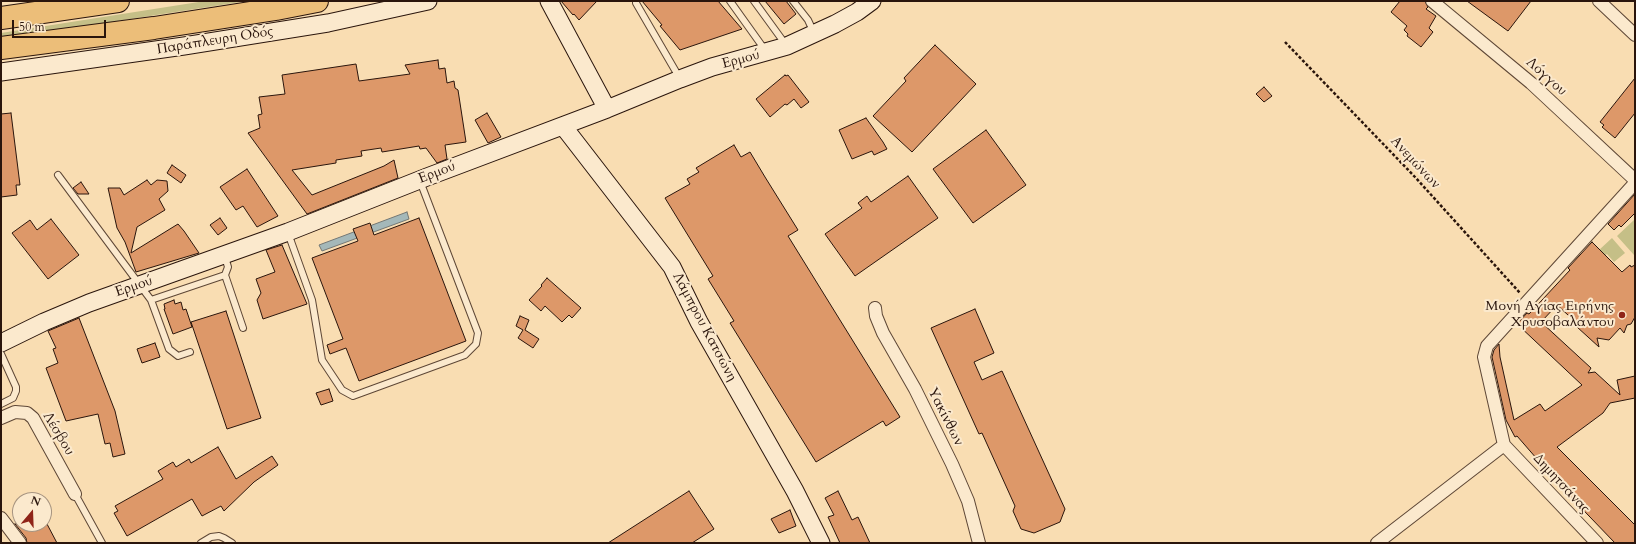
<!DOCTYPE html>
<meta charset="utf-8">
<style>
body{margin:0}
#map{position:relative;width:1636px;height:544px;overflow:hidden;background:#f9ddb2;font-family:Cardo,serif}
canvas{display:block}
.frame{position:absolute;inset:0;border:2px solid #2a150c;pointer-events:none}
.north{position:absolute;left:12px;top:492px;width:40px;height:40px;box-sizing:border-box;background:#fbe9cd;border:1px solid #a79480;border-radius:50%;rotate:19deg;font-size:11px;font-weight:700;line-height:16px;text-align:center;color:#2a150c}
.north::after{content:'';display:block;margin:auto;width:14px;height:18px;background:#8f2418;clip-path:polygon(50% 0,100% 100%,50% 72%,0 100%)}
.scale{position:absolute;left:12px;top:20px;width:94px;height:18px;box-sizing:border-box;border:2px solid #2a150c;border-top:0;padding-left:5px;font-size:12px;line-height:14px;white-space:nowrap;color:#2a150c;-webkit-text-stroke:3px #fbe9cd;paint-order:stroke}
</style>
<div id="map">
<canvas width="1636" height="544"></canvas>
<div class="frame"></div>
<div class="north">N</div>
<div class="scale">50 m</div>
</div>
<script>
const c = document.querySelector('canvas').getContext('2d');
c.lineJoin = 'round';
function fillPath(path, color) { c.fillStyle = color; c.fill(path, 'evenodd'); }
const shape = rows => new Path2D(rows.map(r => 'M' + r).join(''));
function trace(path, color, width, dash) { c.strokeStyle = color; c.lineWidth = width; c.lineCap = dash ? 'butt' : 'round'; c.setLineDash(dash || []); c.stroke(path); }
function drawText(font, color, halo, rows, align = 'center') {
  c.font = font + ' Cardo,serif'; c.lineWidth = 4; c.setLineDash([]); c.textBaseline = 'middle'; c.strokeStyle = halo; c.fillStyle = color; for (const [text, x, y, turn = 0] of rows) {
    c.save(); c.translate(x, y); c.rotate((+turn || 0) * Math.PI / 180); c.textAlign = isNaN(turn) ? turn : align; if (halo) c.strokeText(text, 0, 0); c.fillText(text, 0, 0); c.restore();
  }
}
fillPath(shape([
 [205,1,247,1,1,39,1,33],
 [1635,219,1635,254,1634,255,1617,236],
 [1612,238,1625,253,1614,262,1607,254,1604,256,1599,250]
]), '#c5bf87');
const water = shape([
 [407,212,409,219,322,251,319,245,407,212]
]);
fillPath(water, '#a4b8b9');
trace(water, '#737774', 1);
const building = shape([
 [561,1,597,1,579,20,574,14,573,15,561,1],
 [642,1,718,1,742,29,680,50,660,26,662,25,642,1],
 [765,1,786,1,796,14,784,24,765,1],
 [1400,1,1425,1,1428,7,1426,9,1436,16,1429,28,1433,32,1421,47,1407,36,1408,34,1404,30,1407,26,1391,12,1400,1],
 [1467,1,1531,1,1508,31,1467,1],
 [935,45,976,84,912,152,873,116,906,81,904,78,935,45],
 [438,60,439,69,445,68,447,83,454,81,455,88,458,90,466,142,445,145,447,159,437,163,426,148,420,149,419,146,382,152,381,148,361,151,362,156,336,160,336,163,292,170,312,195,384,166,394,160,398,178,307,214,248,133,260,128,258,115,262,114,259,97,285,94,282,75,356,64,359,81,410,74,405,65,438,60],
 [785,75,786,76,788,75,809,102,801,108,794,99,787,105,785,104,770,117,756,99,785,75],
 [1635,78,1635,113,1615,138,1602,127,1604,125,1600,122,1635,78],
 [1264,87,1272,96,1264,102,1256,94,1264,87],
 [11,113,20,185,16,185,17,195,1,197,1,114,11,113],
 [487,113,501,137,488,143,475,120,487,113],
 [866,118,883,142,887,149,874,155,872,151,852,159,839,130,866,118],
 [986,130,1026,185,973,223,933,169,986,130],
 [734,145,741,157,750,152,765,177,798,230,788,236,900,417,886,426,883,421,816,462,730,323,734,321,708,279,713,276,665,198,690,184,687,179,699,172,696,168,734,145],
 [172,165,186,175,181,183,167,173,172,165],
 [247,169,278,216,257,227,243,206,236,210,220,187,247,169],
 [908,176,938,218,855,276,825,234,862,208,858,203,867,196,871,202,908,176],
 [147,180,151,185,157,180,167,181,168,191,159,199,165,210,137,227,131,253,178,224,184,231,199,253,136,272,125,242,117,228,108,188,120,188,124,195,147,180],
 [81,182,89,194,78,194,73,188,81,182],
 [1635,194,1635,213,1621,227,1619,225,1614,230,1608,224,1635,194],
 [220,218,227,228,218,235,210,225,220,218],
 [419,218,466,341,359,381,346,348,330,354,327,345,343,339,312,258,358,241,353,229,370,223,374,235,419,218],
 [51,219,79,255,48,279,12,233,30,220,37,230,51,219],
 [1592,242,1622,272,1630,265,1631,267,1635,265,1635,317,1631,324,1627,325,1624,333,1620,328,1609,340,1597,338,1599,347,1577,327,1579,325,1557,305,1541,322,1591,368,1588,373,1595,372,1620,395,1617,380,1635,376,1635,398,1610,403,1603,413,1557,447,1635,525,1635,543,1615,543,1564,490,1517,436,1515,437,1506,420,1492,357,1494,350,1499,344,1500,357,1514,420,1540,404,1545,411,1582,385,1517,324,1527,313,1529,314,1570,270,1568,268,1592,242],
 [282,245,307,304,263,319,257,300,261,293,256,279,275,272,266,250,282,245],
 [547,278,581,308,572,318,569,315,562,322,545,306,541,311,529,300,542,286,541,285,547,278],
 [174,300,175,304,181,302,183,310,186,309,192,327,173,334,164,309,165,309,164,304,174,300],
 [975,309,994,353,974,362,982,380,1002,371,1065,509,1060,522,1034,533,1021,529,1013,511,1015,506,982,433,979,434,931,328,975,309],
 [226,311,261,418,227,429,191,322,226,311],
 [520,316,529,320,525,330,539,339,533,348,518,338,523,330,516,326,520,316],
 [79,318,115,411,125,454,113,457,110,443,105,444,98,414,66,421,46,368,58,363,53,349,56,348,48,331,79,318],
 [155,343,160,357,142,363,137,349,155,343],
 [329,389,333,401,321,405,316,393,329,389],
 [218,447,236,479,272,456,278,465,254,482,224,511,221,506,202,516,192,499,127,536,114,513,118,511,115,506,163,479,158,471,173,462,176,467,189,459,191,463,218,447],
 [689,491,714,529,692,543,608,543,689,491],
 [838,491,852,520,858,517,870,543,840,543,828,517,834,515,825,498,838,491],
 [790,510,796,526,779,533,771,519,790,510],
 [15,524,47,524,57,543,27,543,26,538,15,524]
]);
fillPath(building, '#dd9869');
trace(building, '#2a150c', 1);
const lane = shape([
 [636,1,636,3,679,77],
 [730,1,765,50],
 [754,1,786,45],
 [793,1,808,20,814,33],
 [58,175,151,300,225,275,228,267,225,257],
 [288,233,312,300,322,360,342,390,353,396,465,355,476,344,478,333,420,181],
 [225,275,243,328],
 [151,300,169,349,178,356,190,352],
 [1,354,16,387,16,391,13,398,1,404],
 [75,494,102,543],
 [201,543,211,537,219,536,224,538,232,543]
]);
const street = shape([
 [1432,1,1531,83,1635,180],
 [1599,1,1635,35],
 [875,308,876,316,883,333,915,389,952,464,968,501,979,543],
 [1,418,15,412,27,413,33,418,75,494],
 [1504,445,1597,543],
 [1,518,20,543],
 [1377,543,1504,445,1484,357,1487,346,1635,183]
]);
const secondary = shape([
 [549,1,607,109],
 [1,72,184,46,328,23,428,1],
 [563,126,672,267,699,322,795,491,821,543],
 [1,343,44,322,89,303,288,232,427,177,607,109,680,79,712,67,787,46,835,24,857,12,872,1]
]);
const highway = shape([
 [1,18,118,1],
 [1,48,154,28,276,9,317,1]
]);
trace(lane, '#5e4736', 8);
trace(street, '#5e4736', 14);
trace(secondary, '#2a150c', 19);
trace(highway, '#2a150c', 24);
trace(shape([
 [1285,42,1415,177,1520,293]
]), '#2a150c', 2.5, [3, 2]);
trace(lane, '#fbe9cd', 6);
trace(street, '#fbe9cd', 12);
trace(secondary, '#fbe9cd', 17);
trace(highway, '#ecbe79', 22);
for (const [x, y, r, color] of [
 [1622,315,4,"#8f2418"]
]) { const dot = new Path2D(); dot.arc(x, y, r, 0, 2 * Math.PI); c.fillStyle = color; c.fill(dot); trace(dot, '#fbe9cd', 1.5); }
drawText('14px', '#2a150c', '#fbe9cd', [
 ["Παράπλευρη Οδός",215,41,-9],
 ["Ερμού",741,60,-15],
 ["Λόγγου",1546,77,42],
 ["Ανεμώνων",1415,163,47],
 ["Ερμού",437,173,-21],
 ["Ερμού",134,287,-19],
 ["Λάμπρου Κατσώνη",704,327,62],
 ["Υακίνθων",945,417,63],
 ["Λέσβου",58,434,59],
 ["Δημητσάνας",1561,484,47]
]);
drawText('14px', '#2a150c', '#fbe9cd', [
 ["Μονή Αγίας Ειρήνης",1614,307],
 ["Χρυσοβαλάντου",1614,323]
], 'right');
</script>
